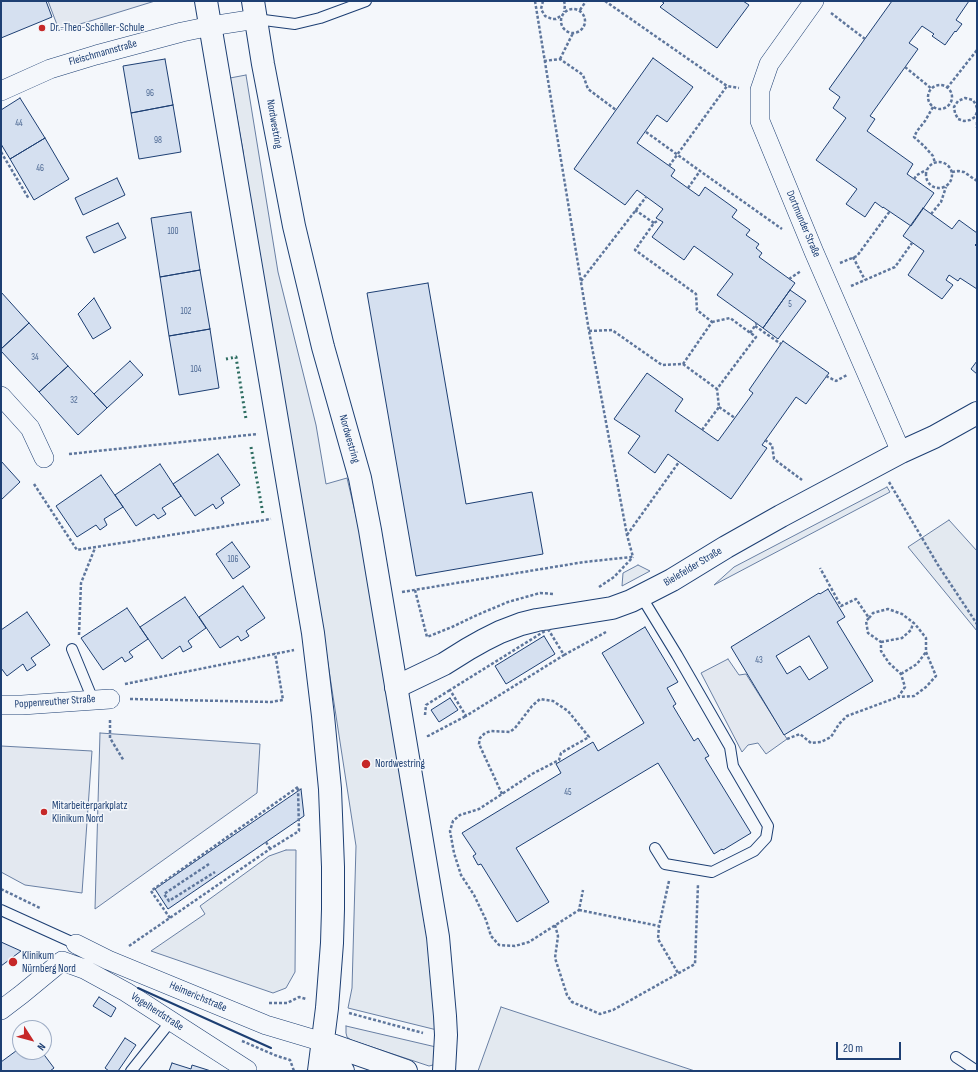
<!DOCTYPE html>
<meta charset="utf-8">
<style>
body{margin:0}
#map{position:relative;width:978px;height:1072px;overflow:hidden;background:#f4f7fb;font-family:"Sofia Sans Condensed",sans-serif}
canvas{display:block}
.frame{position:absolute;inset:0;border:2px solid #1d3f73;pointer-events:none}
.north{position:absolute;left:12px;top:1020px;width:40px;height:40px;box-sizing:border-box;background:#f4f7fb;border:1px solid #9eadc5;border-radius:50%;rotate:126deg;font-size:11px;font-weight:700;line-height:16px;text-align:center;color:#1d3f73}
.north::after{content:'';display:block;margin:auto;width:14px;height:18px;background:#c62828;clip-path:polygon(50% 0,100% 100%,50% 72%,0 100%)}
.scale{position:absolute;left:836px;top:1042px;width:65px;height:18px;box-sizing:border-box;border:2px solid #1d3f73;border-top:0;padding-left:5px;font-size:12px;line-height:14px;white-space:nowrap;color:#1d3f73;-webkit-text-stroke:3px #f4f7fb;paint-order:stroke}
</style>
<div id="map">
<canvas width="978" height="1072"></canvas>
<div class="frame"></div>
<div class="north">N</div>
<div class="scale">20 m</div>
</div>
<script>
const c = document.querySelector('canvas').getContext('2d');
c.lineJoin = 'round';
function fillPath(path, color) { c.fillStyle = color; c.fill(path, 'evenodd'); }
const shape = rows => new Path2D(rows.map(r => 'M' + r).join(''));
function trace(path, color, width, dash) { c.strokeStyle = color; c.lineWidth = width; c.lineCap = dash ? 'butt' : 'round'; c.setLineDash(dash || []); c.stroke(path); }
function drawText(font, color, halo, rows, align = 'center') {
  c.font = font + ' "Sofia Sans Condensed",sans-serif'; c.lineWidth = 3; c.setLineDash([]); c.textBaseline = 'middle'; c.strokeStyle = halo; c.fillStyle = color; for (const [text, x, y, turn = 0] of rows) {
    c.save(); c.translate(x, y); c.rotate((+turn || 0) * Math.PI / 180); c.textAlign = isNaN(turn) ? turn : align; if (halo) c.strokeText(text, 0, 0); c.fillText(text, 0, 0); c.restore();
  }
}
const green = shape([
 [246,75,278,272,316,425,326,484,347,478,363,545,428,931,437,1030,348,1008,352,988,356,846,323,631,249,201,243,151,230,78,246,75],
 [887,487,890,492,714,585,734,567,887,487],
 [949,520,977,551,977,631,908,547,949,520],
 [638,565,650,571,622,586,623,573,638,565],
 [286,850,296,850,295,972,286,988,273,993,151,951,205,914,200,906,269,856,286,850],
 [501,1007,695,1071,478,1071,501,1007],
 [346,1026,436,1047,434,1063,433,1065,429,1066,351,1040,347,1037,346,1033,346,1026]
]);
fillPath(green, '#e3e9f0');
trace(green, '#687fa3', 1);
const parking = shape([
 [48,1,155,1,87,22,59,30,48,1],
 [728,659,739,675,746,674,787,739,766,754,758,743,748,745,742,752,701,673,728,659],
 [100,733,260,744,257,793,95,909,100,733],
 [1,746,92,751,82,893,25,885,1,872,1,746]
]);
fillPath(parking, '#e3e8f0');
trace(parking, '#687fa3', 1);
const building = shape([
 [1,1,46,1,52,17,1,38,1,1],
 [661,1,743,1,749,5,717,48,660,7,664,3,661,1],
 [892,1,969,1,956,20,962,24,956,32,955,31,945,45,932,36,934,34,922,26,909,43,918,49,870,116,875,119,867,131,913,164,907,174,934,193,911,226,883,207,883,208,875,202,865,217,846,204,857,189,816,160,846,118,833,108,840,97,829,89,892,1],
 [653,58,693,87,667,122,657,115,637,143,675,170,671,176,699,196,705,187,737,210,732,217,750,230,746,235,759,244,756,248,762,253,759,257,795,283,763,328,717,295,733,274,694,246,684,260,652,237,663,222,656,218,663,209,637,190,625,205,574,169,653,58],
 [165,59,173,105,131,113,123,66,165,59],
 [20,98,45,138,10,159,1,144,1,110,20,98],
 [173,105,181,152,139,159,131,113,173,105],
 [45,138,69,179,34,200,10,159,45,138],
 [117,178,125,195,83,215,75,198,117,178],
 [923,208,952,229,959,220,977,233,977,243,975,245,977,247,977,289,960,278,958,281,949,275,946,280,953,285,942,299,908,275,924,251,903,236,923,208],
 [191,212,200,270,160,277,151,218,191,212],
 [118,223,126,238,94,253,86,237,118,223],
 [200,270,210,329,169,336,160,277,200,270],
 [428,283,466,504,532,492,543,554,416,576,367,293,428,283],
 [790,290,806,301,778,339,763,328,790,290],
 [1,292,29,323,1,349,1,292],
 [94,298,111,328,93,339,78,314,94,298],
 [29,323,68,366,39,392,1,351,1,349,29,323],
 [210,329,219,388,179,395,169,336,210,329],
 [783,341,829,373,806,404,796,397,762,445,767,448,731,499,668,454,655,473,628,453,640,436,614,419,647,373,683,399,675,411,718,441,753,393,749,390,783,341],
 [130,361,143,375,107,408,94,394,130,361],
 [977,361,977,374,971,369,977,361],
 [68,366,107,408,78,435,39,392,68,366],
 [218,454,240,485,221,498,224,503,216,509,213,504,195,516,173,484,218,454],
 [1,461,20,482,1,500,1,461],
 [160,464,181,496,162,508,166,514,158,519,154,514,136,526,115,495,160,464],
 [101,475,123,507,104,519,107,525,100,530,96,525,77,537,56,506,101,475],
 [232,542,250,567,233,579,216,554,232,542],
 [243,586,265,618,246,631,249,636,241,641,238,636,220,648,199,617,243,586],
 [828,589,845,617,837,622,873,681,784,735,731,647,819,593,820,594,828,589],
 [809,636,828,668,809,680,800,666,787,674,776,656,809,636],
 [185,597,206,628,188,641,192,647,183,652,180,646,162,659,140,627,185,597],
 [127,608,148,639,129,652,133,657,125,662,122,657,103,670,81,638,127,608],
 [27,612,50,645,31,658,36,665,27,671,23,664,7,676,1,668,1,630,27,612],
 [645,627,678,682,667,688,676,704,673,706,694,741,698,738,709,756,705,758,751,833,723,850,722,849,714,854,658,763,516,848,549,902,517,922,481,864,478,865,473,856,476,854,462,833,561,773,556,764,593,742,598,751,644,723,602,653,645,627],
 [544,636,555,654,506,684,495,666,544,636],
 [450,698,458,710,439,722,431,710,450,698],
 [301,789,304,816,168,909,155,889,301,789],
 [1,942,21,951,1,966,1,942],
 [99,997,116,1008,111,1017,93,1006,99,997],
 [125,1038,136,1045,118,1071,109,1071,105,1068,125,1038],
 [20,1048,20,1052,42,1052,54,1068,50,1071,1,1071,1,1062,20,1048],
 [172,1063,191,1069,192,1065,211,1071,169,1071,172,1063]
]);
fillPath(building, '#d5e0f0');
trace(building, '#1d3f73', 1);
const service = shape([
 [256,19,295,24,320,18,366,1],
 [641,596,677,655,730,747,733,766,768,826,766,838,754,851,712,872,665,864,655,848],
 [72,649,93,700],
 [1,910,76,944],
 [956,1057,977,1071],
 [131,1071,171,1021]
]);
const minor = shape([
 [814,1,769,64,760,90,760,121,814,252,901,452],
 [1,91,50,69,96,55,182,32,211,26,256,19],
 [1,396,30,428,44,458],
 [1,705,22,705,110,699],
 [76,944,108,960,266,1025,323,1042],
 [1,1010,22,994,62,961,84,969,126,992,247,1070,247,1071]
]);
const tertiary = shape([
 [396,687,444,664,468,649,484,640,500,632,521,624,537,620,612,608,631,601,672,580,726,547,781,516,901,452,934,437,977,413]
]);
const primary = shape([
 [206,1,313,633,323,716,330,789,333,867,333,909,332,943,327,1008,319,1071],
 [253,1,263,64,294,226,323,347,360,478,370,530,438,937,445,1016,446,1035,444,1071],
 [323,1042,406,1071],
 [323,1042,343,1071]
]);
trace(service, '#1d3f73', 12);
trace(minor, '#1d3f73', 20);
trace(tertiary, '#1d3f73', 24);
trace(primary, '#1d3f73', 24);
trace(shape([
 [535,1,589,331,627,535,633,557],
 [543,1,541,9,545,16,552,19,556,19,562,15],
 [564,1,565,5,564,12],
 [605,1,727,86,739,88],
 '561 21a12 12 0 1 1 24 0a12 12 0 1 1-24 0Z',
 [580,10,586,1],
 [831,13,865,39],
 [560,59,573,33],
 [544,61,560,59,583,75,588,89,616,110],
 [905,67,932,89],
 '928 97a12 12 0 1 1 24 0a12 12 0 1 1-24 0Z',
 [947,88,977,50],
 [933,107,925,121,917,131,914,137,924,146,933,156,935,163],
 [977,108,976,105,973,100,965,98,958,101,954,107,955,113,958,119,964,121,970,120,975,117,977,112],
 [977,122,977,128],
 [646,132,700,171,782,229],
 [1,152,29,199],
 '926 175a13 13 0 1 1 26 0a13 13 0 1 1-26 0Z',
 [669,166,727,86],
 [952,172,958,171,964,172,977,181],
 [914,179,917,175,926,170],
 [688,188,700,171],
 [635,210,654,223],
 [931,214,941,202,946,187],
 [853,257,865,280],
 [840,263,857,256,890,211],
 [789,279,801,271],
 [581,281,646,197],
 [851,286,895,267,912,243],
 [755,326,781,344],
 [589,331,612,330,662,365,683,364,712,322,697,310,696,294,635,250,654,223,659,220],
 [750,333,757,323],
 [683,364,717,389,756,337,730,318,712,322],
 [826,376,836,381,847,375],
 [719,407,735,418],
 [702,430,719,407,717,389],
 [765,440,772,445,774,459,802,480],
 [69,454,258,434],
 [889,482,938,565,977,624],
 [34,484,77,550,271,519],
 [627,535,679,462],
 [599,587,614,577,633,557],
 [415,590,427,637,452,627,477,615,508,602,540,593,554,594],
 [402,592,584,562,632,557],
 [869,618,873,613,888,609,902,614,915,624,926,638,926,652,936,676,926,687,914,696,899,697],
 [548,629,564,655,466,716,450,690,548,629],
 [79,635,81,583,95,548],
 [881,642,902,638,911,630,913,623],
 [564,655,606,632],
 [901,674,917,664,926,652],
 [125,684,294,650],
 [130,699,271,702,283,700,275,653],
 [425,715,426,705,450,690],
 [110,720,110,738,124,761],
 [428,735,428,736,466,716],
 [787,739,800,734,811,743,821,742,831,737,839,724,847,716,898,697,905,687,901,674,889,663,881,651,881,642,868,633,866,621,869,618,856,599,841,606,820,568],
 [502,794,479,744,480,738,485,733,491,731,510,732,515,728,532,706,540,699,553,701,568,711,589,737,561,753,559,760,532,774,502,794,479,809,460,815,453,821,450,831,454,853,461,875,474,895,486,920,491,936,499,945,515,946,529,942,579,910,583,890],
 [266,842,270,849],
 [209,864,164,894,169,901,215,872],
 [669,881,659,926,658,939,678,973],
 [1,889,40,908],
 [579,910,659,926],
 [170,918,151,891,298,787],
 [555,925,558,936,555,958,567,995,572,1002,600,1014,613,1010,695,964,698,884],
 [129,946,270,849,299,831,298,787],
 [269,1003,287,1003,299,997,306,999],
 [349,1013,423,1033],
 [242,1041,277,1056,290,1060,294,1071]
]), '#5e769c', 2.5, [3, 2]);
trace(service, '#f4f7fb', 10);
trace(minor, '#f4f7fb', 19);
trace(tertiary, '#f4f7fb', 22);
trace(primary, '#f4f7fb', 22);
trace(shape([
 [226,359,236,357,246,419],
 [251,447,263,514]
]), '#2c6c60', 3, [2, 3]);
trace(shape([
 [138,988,271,1048]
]), '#1d3f73', 2);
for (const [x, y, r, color] of [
 [42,28,4,"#c62828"],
 [366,764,5,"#c62828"],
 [44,812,4,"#c62828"],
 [13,962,5,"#c62828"]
]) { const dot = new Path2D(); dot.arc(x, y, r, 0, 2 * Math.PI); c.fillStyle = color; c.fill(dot); trace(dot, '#f4f7fb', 1.5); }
drawText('9px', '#4b6792', null, [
 ["96",150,94],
 ["44",19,124],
 ["98",158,141],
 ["46",40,169],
 ["100",173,232],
 ["5",790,305],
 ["102",186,312],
 ["34",35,358],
 ["104",196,370],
 ["32",74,401],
 ["106",233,560],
 ["43",759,661],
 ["45",568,793]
]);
drawText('11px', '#1d3f73', '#f4f7fb', [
 ["Dr.-Theo-Schöller-Schule",50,28],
 ["Nordwestring",375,764],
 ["Mitarbeiterparkplatz",52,806],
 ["Klinikum Nord",52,819],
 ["Klinikum",22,956],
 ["Nürnberg Nord",22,969]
], 'left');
drawText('11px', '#1d3f73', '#f4f7fb', [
 ["Fleischmannstraße",103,53,-16],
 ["Nordwestring",274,124,80],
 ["Dortmunder Straße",803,224,67],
 ["Nordwestring",349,439,74],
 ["Bielefelder Straße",693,567,-31],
 ["Poppenreuther Straße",55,702,-4],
 ["Heimerichstraße",198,997,23],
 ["Vogelherdstraße",157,1012,33]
]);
</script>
